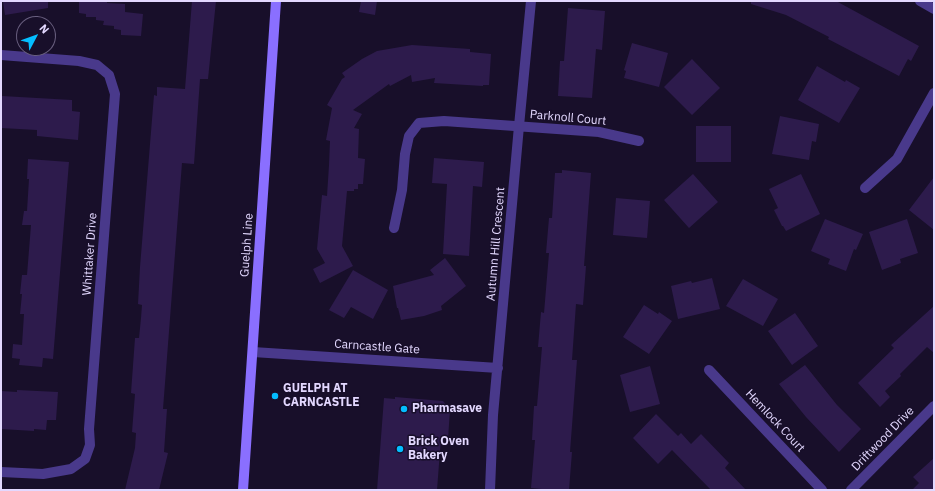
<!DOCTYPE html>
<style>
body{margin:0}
#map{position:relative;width:935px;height:491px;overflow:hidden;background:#180f2a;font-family:"IBM Plex Sans",sans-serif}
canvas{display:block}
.frame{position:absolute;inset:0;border:2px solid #e3d8ff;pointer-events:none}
.north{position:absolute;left:16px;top:16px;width:40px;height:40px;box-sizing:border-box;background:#180f2a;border:1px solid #695f7f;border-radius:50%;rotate:49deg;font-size:11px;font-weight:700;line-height:16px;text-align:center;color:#e3d8ff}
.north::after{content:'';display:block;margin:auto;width:14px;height:18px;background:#04bdff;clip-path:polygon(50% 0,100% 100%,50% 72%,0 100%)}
</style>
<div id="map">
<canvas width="935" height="491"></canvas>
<div class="frame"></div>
<div class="north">N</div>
</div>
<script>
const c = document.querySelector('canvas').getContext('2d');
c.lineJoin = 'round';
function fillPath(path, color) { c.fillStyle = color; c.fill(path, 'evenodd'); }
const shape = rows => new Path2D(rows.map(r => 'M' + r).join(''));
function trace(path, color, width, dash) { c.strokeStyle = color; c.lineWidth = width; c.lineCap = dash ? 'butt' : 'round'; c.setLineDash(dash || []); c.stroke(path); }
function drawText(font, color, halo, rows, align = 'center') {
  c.font = font + ' "IBM Plex Sans",sans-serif'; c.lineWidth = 3; c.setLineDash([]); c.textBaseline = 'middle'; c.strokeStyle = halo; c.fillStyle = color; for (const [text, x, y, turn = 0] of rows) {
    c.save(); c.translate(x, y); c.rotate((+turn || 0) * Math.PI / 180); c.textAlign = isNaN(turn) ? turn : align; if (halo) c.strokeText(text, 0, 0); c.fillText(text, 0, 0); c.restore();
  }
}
fillPath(shape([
 [3,1,48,1,48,8,5,15],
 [79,1,107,1,107,3,125,4,125,12,143,14,141,36,121,35,121,30,114,29,114,26,103,25,104,21,96,20,96,17,86,17,86,14,79,13],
 [192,1,216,1,208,79,200,79,194,164,182,163,163,409,167,409,164,452,168,453,159,490,125,490,135,448,136,433,132,432,135,394,131,393,135,338,139,338,141,318,142,305,138,304,140,267,154,95,157,96,157,87,185,89],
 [361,1,377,1,375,15,359,12],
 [751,1,836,1,919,46,911,61,908,59,899,76,828,39,829,37,786,15,751,4],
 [568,8,605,11,602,50,596,49,592,98,558,96,560,61,564,61],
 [632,43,668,53,659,87,624,78,626,71,624,70],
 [412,45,470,49,470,52,491,54,489,85,483,85,483,86,434,83,435,78,412,82,411,75,390,86,389,84,353,110,362,114,354,128,359,129,358,158,365,159,363,184,358,184,358,189,354,189,354,191,347,191,342,246,353,266,320,283,313,269,325,263,317,249,322,195,327,196,329,165,330,141,326,140,332,108,327,105,342,79,345,77,342,73,362,59,377,51],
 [692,59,720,88,692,115,664,87],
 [817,66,845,82,846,80,860,88,839,123,798,100],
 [2,96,72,100,72,111,80,112,78,140,37,136,37,130,1,128],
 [780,116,819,124,816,142,812,141,809,160,772,154],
 [696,126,731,126,731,162,696,162],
 [434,158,484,162,482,187,473,186,469,256,443,254,447,184,432,183],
 [28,159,69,162,53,359,43,358,42,367,19,365,20,359,12,358,13,344,22,345,24,314,20,314,22,294,20,294,22,275,27,275,31,225,22,225,24,211,27,211,29,179,27,179],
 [562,170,591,173,584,266,586,266,583,305,576,304,572,360,577,360,570,452,572,452,569,490,552,490,531,488,535,440,532,440,534,406,537,406,542,347,538,347,541,312,544,313,549,253,546,253,549,218,552,218,555,173,562,173],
 [693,174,718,202,689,228,664,200],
 [801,174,820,214,786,231,783,226,782,226,774,210,778,208,769,189],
 [934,177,934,230,909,210],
 [616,198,650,201,647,238,613,235],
 [825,219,863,234,856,250,854,249,846,271,828,264,830,259,811,251],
 [907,219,918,253,900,259,901,263,882,270,869,232],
 [445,258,466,286,441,306,442,310,424,316,401,320,398,308,397,308,393,286,434,275,430,270],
 [353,270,388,290,373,319,351,307,344,318,329,310],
 [712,278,720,309,678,319,671,286,691,281,692,283],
 [743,279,778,299,763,326,726,306],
 [644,305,658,314,659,312,672,321,649,354,623,337],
 [934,306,934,353,927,347,900,374,901,376,885,391,890,397,880,407,858,383,894,348,891,345],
 [795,313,818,346,792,365,768,331],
 [805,365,837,405,861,429,839,452,806,417,779,384],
 [650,366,660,404,630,412,620,375],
 [17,390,58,392,56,420,47,420,46,430,34,429,34,431,1,429,1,391,17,392],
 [395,397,443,401,450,410,448,439,441,438,437,490,377,490,384,398,395,399],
 [656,414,678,436,681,433,691,444,701,434,729,463,725,468,746,490,711,490,672,450,658,464,633,438],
 [934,458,934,490,912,490,919,483,913,477]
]), '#2d1b4c');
trace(shape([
 [920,1,934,9],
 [1,55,79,61,97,65,109,75,115,94,89,429,90,445,85,459,71,469,43,474,1,472],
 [865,188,897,159,934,93],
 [394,228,402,190,405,154,409,136,419,123,444,121,599,132,639,141],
 [253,352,498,368],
 [709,370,822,490],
 [490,490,493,415,519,126,531,1],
 [851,490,934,406]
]), '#49398b', 10);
trace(shape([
 [243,490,276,1]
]), '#8a6fff', 10);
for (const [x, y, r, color] of [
 [275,396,4,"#04bdff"],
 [404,409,4,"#04bdff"],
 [400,449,4,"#04bdff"]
]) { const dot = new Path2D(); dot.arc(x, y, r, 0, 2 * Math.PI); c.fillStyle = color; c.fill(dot); trace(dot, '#180f2a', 1.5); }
drawText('12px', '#e3d8ff', '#180f2a', [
 ["Parknoll Court",568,118,5],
 ["Autumn Hill Crescent",496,244,-85],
 ["Guelph Line",247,245,-86],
 ["Whittaker Drive",90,254,-86],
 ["Carncastle Gate",377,347,4],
 ["Hemlock Court",775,421,47],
 ["Driftwood Drive",883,439,-46]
]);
drawText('bold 12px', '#e3d8ff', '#180f2a', [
 ["GUELPH AT",283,389],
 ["CARNCASTLE",283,403],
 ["Pharmasave",412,409],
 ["Brick Oven",408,442],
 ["Bakery",408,456]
], 'left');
</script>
